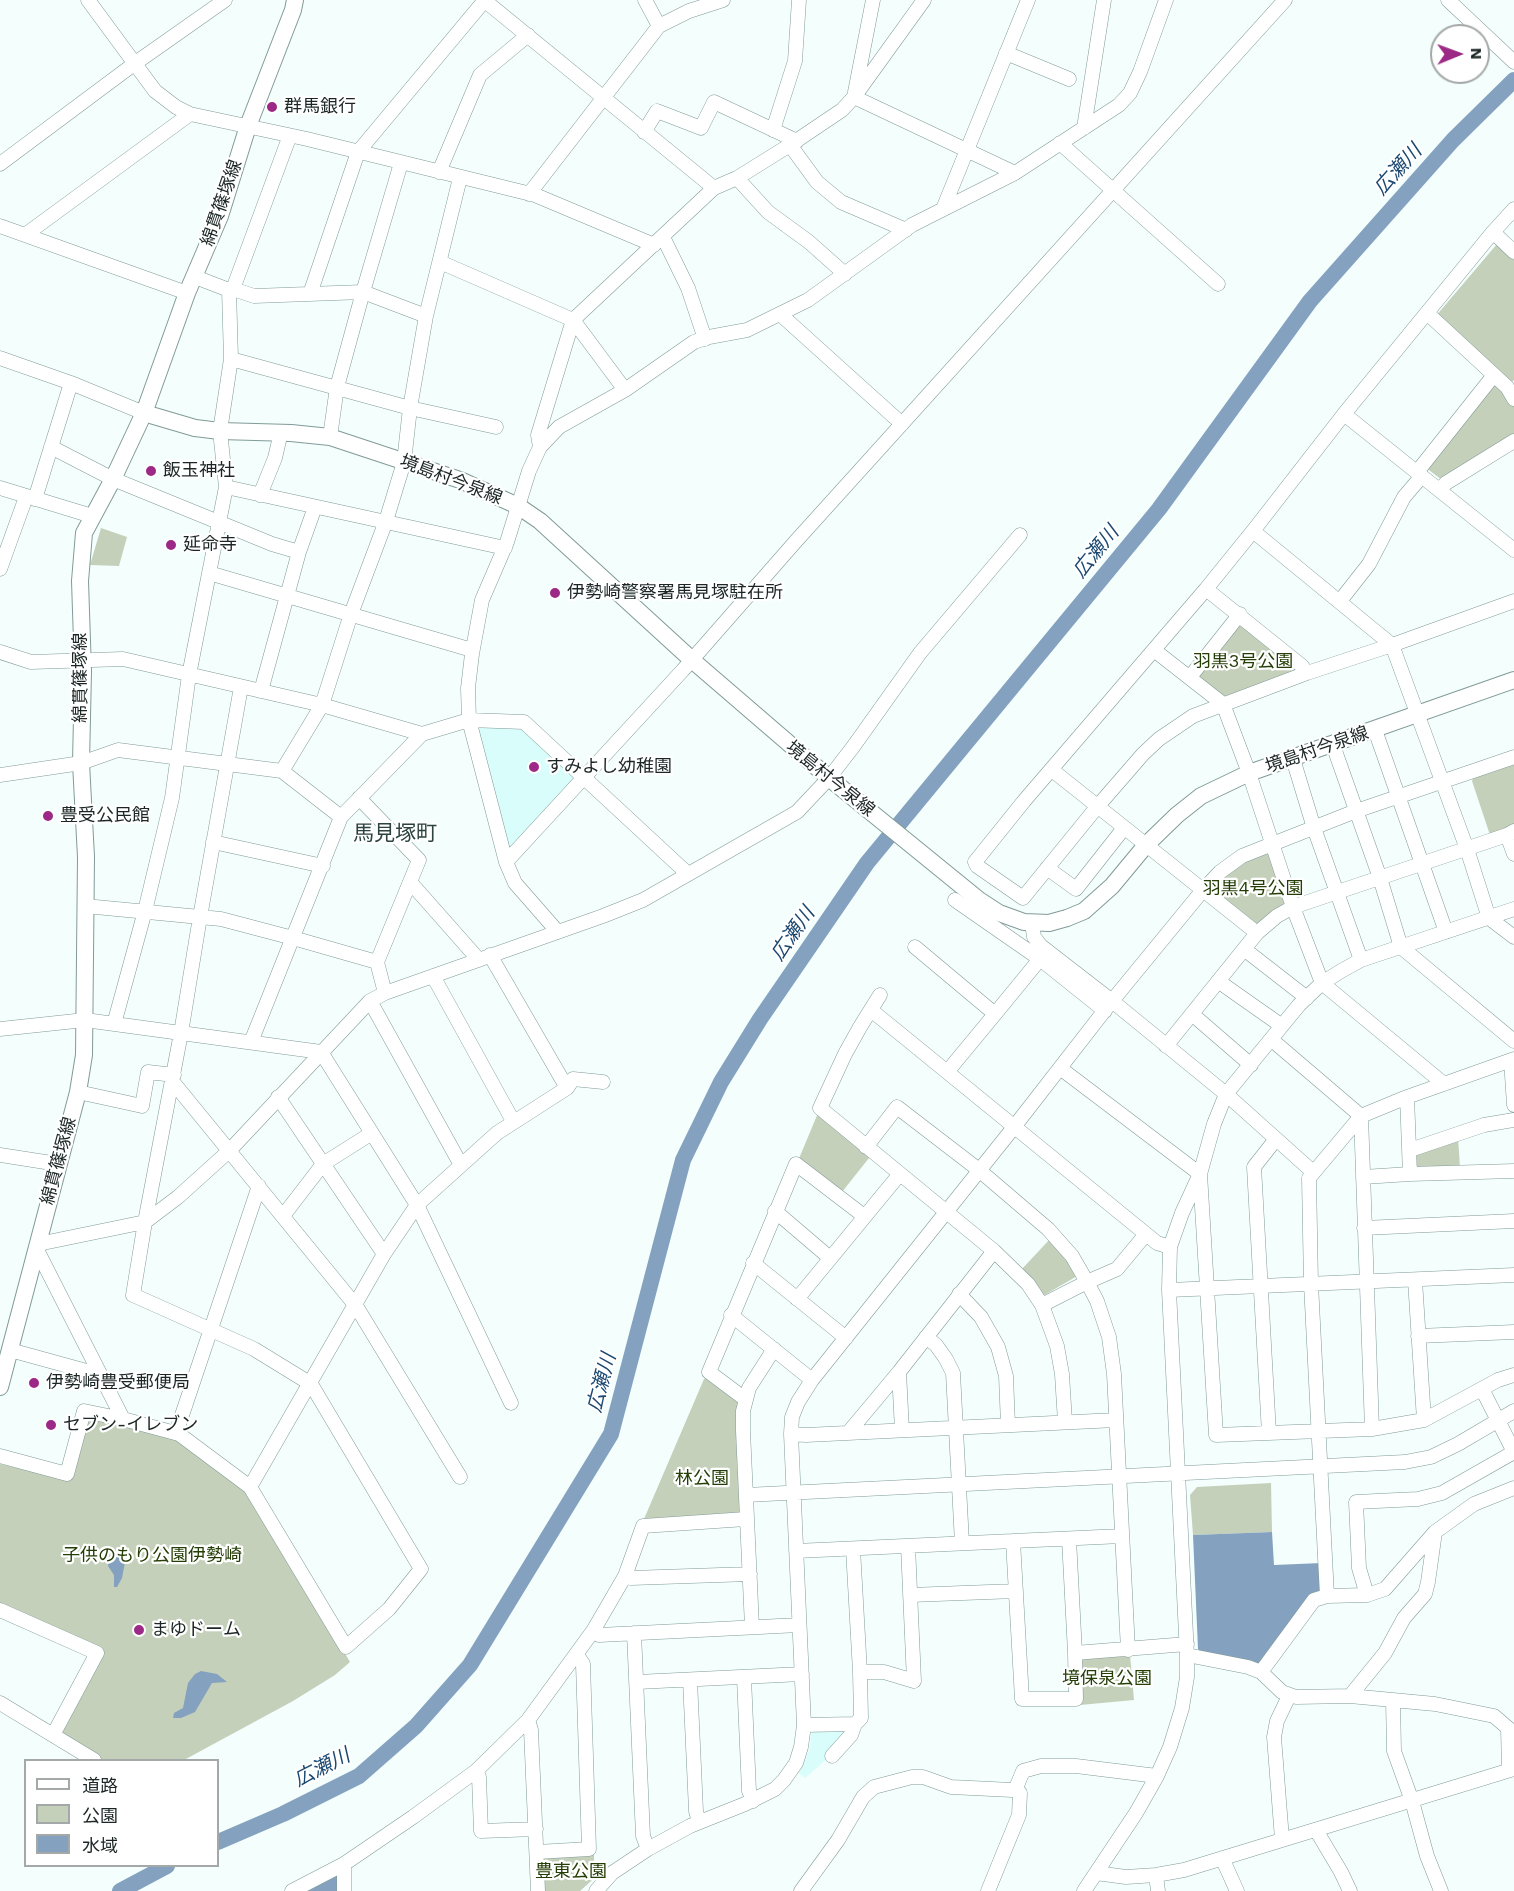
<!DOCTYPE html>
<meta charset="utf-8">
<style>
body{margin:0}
#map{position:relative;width:1514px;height:1891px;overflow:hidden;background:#f3fefd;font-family:"Work Sans","Noto Sans JP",sans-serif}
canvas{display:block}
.legend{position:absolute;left:24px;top:1759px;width:195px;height:108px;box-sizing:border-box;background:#fff;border:2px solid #a4a8a8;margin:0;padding:8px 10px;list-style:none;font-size:18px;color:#1c2625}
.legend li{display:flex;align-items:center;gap:12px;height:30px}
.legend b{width:30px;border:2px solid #a4a8a8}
.north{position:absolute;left:1430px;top:24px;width:60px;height:60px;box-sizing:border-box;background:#fff;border:2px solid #a4a8a8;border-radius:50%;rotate:89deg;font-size:16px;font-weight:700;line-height:24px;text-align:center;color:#1c2625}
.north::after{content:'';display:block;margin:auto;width:21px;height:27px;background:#9b2985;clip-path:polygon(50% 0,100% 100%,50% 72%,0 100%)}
</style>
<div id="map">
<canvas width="1514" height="1891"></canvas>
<ul class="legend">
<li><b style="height:8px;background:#fff"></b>道路</li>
<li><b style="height:16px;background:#c4d0ba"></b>公園</li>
<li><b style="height:16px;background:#84a2bf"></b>水域</li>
</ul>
<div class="north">N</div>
</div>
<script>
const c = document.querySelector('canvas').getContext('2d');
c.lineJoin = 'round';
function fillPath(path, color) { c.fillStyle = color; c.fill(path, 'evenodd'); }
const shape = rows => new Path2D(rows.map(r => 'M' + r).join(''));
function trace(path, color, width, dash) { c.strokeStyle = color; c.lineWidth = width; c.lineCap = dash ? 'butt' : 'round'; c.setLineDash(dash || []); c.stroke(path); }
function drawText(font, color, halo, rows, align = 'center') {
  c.font = font + ' "Work Sans","Noto Sans JP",sans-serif'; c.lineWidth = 4.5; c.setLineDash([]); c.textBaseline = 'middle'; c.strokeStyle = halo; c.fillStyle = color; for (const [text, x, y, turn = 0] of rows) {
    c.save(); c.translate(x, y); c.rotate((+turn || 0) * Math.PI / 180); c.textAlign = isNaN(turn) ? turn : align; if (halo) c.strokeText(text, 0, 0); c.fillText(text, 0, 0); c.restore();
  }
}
fillPath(shape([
 [475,725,523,727,577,776,509,856],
 [846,1727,849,1733,829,1757,805,1778,799,1773,810,1748,811,1733,815,1729]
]), '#d8fdfa');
fillPath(shape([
 [1497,244,1514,260,1514,380,1509,385,1435,317],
 [1493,385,1501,386,1514,407,1514,437,1442,480,1425,467],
 [101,528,127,537,119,566,90,565],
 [1237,624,1243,624,1296,666,1295,672,1227,699,1198,679,1198,674],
 [1514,762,1514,826,1490,835,1472,781,1474,776],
 [1270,852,1288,904,1259,927,1211,893,1212,886,1238,863],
 [818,1113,868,1155,869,1158,842,1192,798,1161],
 [1458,1137,1460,1168,1416,1168,1414,1156,1417,1152],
 [1051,1238,1079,1275,1041,1297,1021,1270],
 [707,1377,739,1402,742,1511,738,1515,644,1519,704,1379],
 [86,1415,178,1438,249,1492,350,1662,335,1675,293,1701,184,1760,102,1760,59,1733,102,1653,0,1606,0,1464,69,1480],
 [1271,1483,1272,1532,1193,1535,1190,1495,1197,1487],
 [1130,1655,1134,1700,1080,1705,1078,1661,1082,1657],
 [594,1854,594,1866,599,1874,580,1891,543,1891,542,1860,546,1855]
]), '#c4d0ba');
fillPath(shape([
 [1272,1532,1274,1565,1322,1563,1322,1588,1263,1661,1257,1665,1202,1654,1198,1649,1193,1535],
 [113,1555,117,1556,125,1562,122,1578,117,1587,114,1587,114,1575,108,1566,109,1558],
 [201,1671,217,1674,227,1682,212,1683,195,1712,181,1718,173,1718,174,1713,183,1708,188,1683,195,1674],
 [334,1873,341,1876,341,1891,300,1891]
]), '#84a2bf');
trace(shape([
 [218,1842,283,1814,359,1776,416,1726,470,1665,611,1434,683,1160,721,1082,760,1019,867,863,1159,509,1310,301,1453,140,1514,80],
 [120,1891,167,1866]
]), '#84a2bf', 16);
const minor = shape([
 [88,0,155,91,176,107,190,114,307,139,535,195,654,245],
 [484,0,714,188],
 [645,0,659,26],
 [1448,0,1514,62],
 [1006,53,1069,79],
 [855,92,873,0],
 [854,97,1015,173],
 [1084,128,1104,0],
 [773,130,795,61,799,0],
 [644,132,657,111,701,128,714,102,797,141],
 [1060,143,1218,284],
 [790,145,817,182,841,202,906,230],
 [0,164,134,64,225,0],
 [439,172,480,75,528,35],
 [737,178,768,212,809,242,845,274],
 [529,194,659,26,689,11,723,0],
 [943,209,1028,0],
 [0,226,187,293],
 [1493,232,1514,252],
 [25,235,190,114],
 [663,237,688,288,705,339],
 [440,262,573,320,625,390],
 [195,277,229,290,233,289,254,296,363,292,426,316],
 [233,289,289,138],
 [310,294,358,152,485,0],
 [1427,313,1507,387,1514,399],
 [780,314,902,424],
 [0,358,71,383,144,413],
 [231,359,410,408,496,427],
 [1344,414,1514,550],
 [330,437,337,387,363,292,401,163],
 [51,447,113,479,272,544,299,552],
 [540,447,538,435,573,320,714,188,737,178,790,145,842,110,854,97,924,0],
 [1417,472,1494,375],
 [226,487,505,548],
 [0,488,92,516],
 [1439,490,1446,483,1514,441],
 [260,495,275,458,281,432],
 [35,499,71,383],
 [1253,531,1344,414,1493,232,1514,209],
 [0,569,26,497],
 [209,573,472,650],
 [1206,589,1302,666,1307,673],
 [1340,601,1369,564,1404,497,1422,476],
 [1514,601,1392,645,1307,673,1193,716,1159,739,1143,754,1097,807,1023,898,977,866,975,862,1024,801,1206,589,1253,531,1392,645,1467,849,1489,918,1514,937],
 [1154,650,1223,704,1249,773,1293,907,1322,983,1444,1084],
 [0,652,31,662,123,659,322,705,422,734],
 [1190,677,1240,614],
 [241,687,200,917,181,1033,145,1222,133,1295,254,1349,311,1384,421,1569,389,1609,346,1647,250,1487,179,1434,123,1419,36,1248,43,1243,145,1222,178,1197,229,1151,370,1001,385,993,603,916,643,900,797,812,829,778,853,747,920,653,1020,535],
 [261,691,299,552,315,507],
 [1375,730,1446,932],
 [1333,745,1380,878,1401,947,1514,1041],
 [1293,759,1314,828,1361,960],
 [1052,770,1257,933],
 [282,771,341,817],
 [0,775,81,763,118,750,282,771,322,705,351,614,386,521,404,462,410,408,426,316,460,178],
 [359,798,419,860,377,962],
 [1507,835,1514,854],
 [213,842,323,866],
 [506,862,683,670,796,541,1285,0],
 [1047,868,1076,889,1124,828],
 [410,882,479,960],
 [955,900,1040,959,1105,1011],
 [85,906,221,919,293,938,377,962,385,993],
 [1032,923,1034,937,1041,946,1112,1001,1226,1094,1313,1172],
 [557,931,515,883,506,862,469,720,468,688,472,654,482,600,507,542,529,471,540,447,559,427,625,390,694,342,709,337,747,330,808,300,912,225,1015,173,1119,105,1130,93,1140,72,1166,0],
 [915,947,995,1014,1040,959],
 [1244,949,1307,998],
 [490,955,567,1088],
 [433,976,513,1121],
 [1218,981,1282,1026],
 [880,995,860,1027,845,1054,820,1108,994,1251,1028,1284,1042,1305,1057,1346,1062,1374,1065,1422],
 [370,1001,461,1165],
 [871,1010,1146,1234,1157,1243,1170,1247],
 [1192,1014,1251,1065],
 [114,1024,145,911,172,798,189,675,226,487,220,431,231,359,229,290],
 [0,1029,85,1020,321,1052],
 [1272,1040,1361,1116,1372,1429],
 [251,1042,341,817,422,734,469,720,524,722,688,874],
 [1166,1046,1257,933,1277,916,1293,907,1507,835,1514,831],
 [321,1052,417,1205,511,1403],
 [1511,1060,1514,1105],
 [1060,1068,1200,1174,1216,1435,1372,1429,1424,1420,1498,1380,1514,1375],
 [947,1072,995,1014],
 [172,1081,356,1306,460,1477],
 [78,1092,142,1106,148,1072,174,1075],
 [278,1097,384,1254],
 [1407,1097,1410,1174,1514,1171],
 [866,1147,897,1107,979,1170,1048,1229,1072,1256,1087,1282,1097,1301,1109,1337,1114,1374,1128,1650],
 [1410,1150,1484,1125,1514,1120],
 [0,1155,58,1164],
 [1363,1177,1410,1174],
 [775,1211,830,1258],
 [283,1216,323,1164,372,1133],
 [1364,1228,1514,1221],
 [753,1263,846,1338],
 [1415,1280,1424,1420],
 [1169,1290,1514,1275],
 [959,1294,981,1317,998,1347,1006,1376,1008,1425],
 [797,1299,899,1175],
 [1042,1305,1087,1282,1117,1269,1146,1234],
 [731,1315,812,1380],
 [1418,1336,1514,1332],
 [926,1337,936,1345,946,1359,953,1373,962,1543],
 [10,1350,101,1375],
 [899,1372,902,1430],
 [1482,1389,1514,1452],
 [745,1399,709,1372,796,1164,864,1216],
 [176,1433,259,1186],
 [848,1433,899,1372,994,1251],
 [1269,1433,1254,1167,1276,1139],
 [791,1434,806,1435,1116,1420],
 [0,1456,67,1474,84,1411,123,1419],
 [250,1487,384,1254,417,1205,497,1133,567,1088,573,1079,603,1082],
 [746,1495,1405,1462,1431,1457,1458,1444,1514,1411],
 [1069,1539,1075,1653],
 [1013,1541,1022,1699,1076,1699,1075,1653,1187,1644],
 [853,1549,860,1672],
 [796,1551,1122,1536],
 [625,1576,631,1578,750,1574],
 [910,1595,1016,1591],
 [1367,1595,1359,1568,1356,1502,1418,1499,1442,1493,1514,1452],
 [1327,1596,1311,1284,1309,1178,1361,1116,1407,1097,1514,1059],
 [0,1610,97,1653,53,1735],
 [752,1627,743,1431,743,1411,749,1388,774,1349],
 [593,1631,599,1635,799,1625],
 [634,1633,643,1836,648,1849],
 [1187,1655,1248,1667,1261,1672,1282,1692,1296,1697,1350,1696,1435,1704,1494,1716,1508,1728,1509,1770],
 [1261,1672,1314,1600,1327,1596,1367,1595,1385,1589,1435,1532,1474,1504,1514,1488],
 [744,1678,749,1791,753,1801],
 [690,1680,696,1811,699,1822],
 [637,1682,802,1674],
 [1350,1696,1385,1653,1404,1618,1425,1594,1428,1582,1435,1532],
 [1393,1700,1394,1751,1412,1801,1427,1856,1441,1891],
 [0,1703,94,1760],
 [528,1720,531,1730,538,1891],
 [804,1725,855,1724,861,1718,860,1672,884,1672,914,1681,908,1546],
 [832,1756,851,1735,855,1724],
 [476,1771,479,1777,481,1831,536,1829],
 [1316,1830,1341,1872,1350,1891],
 [1282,1839,1274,1737,1277,1721,1289,1696],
 [537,1852,589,1849,583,1664,577,1655],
 [1222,1858,1237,1891],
 [344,1864,344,1891],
 [1096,1873,1126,1877,1156,1875,1184,1870,1514,1769],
 [1156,1875,1158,1891],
 [292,1891,344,1864,413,1817,476,1771,528,1720,593,1631,625,1576,643,1526,746,1519],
 [596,1891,612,1873,648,1849,690,1826,745,1804,775,1789,784,1780,796,1763,801,1747,804,1725,791,1434,792,1417,798,1402,812,1380,1014,1127,1112,1001,1203,890,1220,872,1242,856,1356,811,1514,757],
 [801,1891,838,1840,863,1797,874,1787,912,1777,923,1777,951,1787,1012,1790,1016,1788,1023,1771,1041,1766,1076,1766,1157,1776],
 [988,1891,1019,1815,1020,1793,1016,1788],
 [1084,1891,1136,1813,1157,1776,1170,1747,1182,1708,1187,1677,1187,1655,1169,1290,1170,1247,1182,1213,1200,1174,1214,1124,1226,1094,1299,1005,1322,983,1341,971,1361,960,1514,909]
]);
const major = shape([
 [144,413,195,428,220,431,291,433,330,437,460,480,518,506,540,521,692,660,829,778,979,900,999,913,1024,922,1049,923,1067,918,1084,911,1112,886,1146,845,1177,815,1201,796,1249,773,1514,680],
 [0,1387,78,1092,84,1055,86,857,81,763,83,671,80,581,84,533,113,479,144,413,187,293,220,216,248,126,293,10,295,0]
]);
trace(minor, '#819b98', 15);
trace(major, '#819b98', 18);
trace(minor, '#fff', 14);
trace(major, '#fff', 16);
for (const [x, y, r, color] of [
 [272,107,6,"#9b2985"],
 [151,471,6,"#9b2985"],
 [171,545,6,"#9b2985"],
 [555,593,6,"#9b2985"],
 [534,767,6,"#9b2985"],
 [48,816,6,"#9b2985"],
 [34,1383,6,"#9b2985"],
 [51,1425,6,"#9b2985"],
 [139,1630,6,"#9b2985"]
]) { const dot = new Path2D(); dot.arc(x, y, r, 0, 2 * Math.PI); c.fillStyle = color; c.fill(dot); trace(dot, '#fff', 2); }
drawText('18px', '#1c2625', '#fff', [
 ["群馬銀行",284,107],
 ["飯玉神社",163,471],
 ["延命寺",183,545],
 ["伊勢崎警察署馬見塚駐在所",567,593],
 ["すみよし幼稚園",546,767],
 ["豊受公民館",60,816],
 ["伊勢崎豊受郵便局",46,1383],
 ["セブン-イレブン",63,1425],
 ["まゆドーム",151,1630]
], 'left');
drawText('18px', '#1c2625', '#fff', [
 ["綿貫篠塚線",222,203,-71],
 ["境島村今泉線",451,480,21],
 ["綿貫篠塚線",81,678,-90],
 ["境島村今泉線",1317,750,-19],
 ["境島村今泉線",830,779,39],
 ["綿貫篠塚線",59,1161,-75]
]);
drawText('18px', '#253e06', '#fff', [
 ["羽黒3号公園",1243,662],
 ["羽黒4号公園",1253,889],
 ["林公園",702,1479],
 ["子供のもり公園伊勢崎",152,1556],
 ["境保泉公園",1107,1679],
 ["豊東公園",571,1872]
]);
drawText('italic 20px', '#1b4871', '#fff', [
 ["広瀬川",1398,170,-48],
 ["広瀬川",1096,552,-51],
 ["広瀬川",793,934,-55],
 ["広瀬川",602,1383,-75],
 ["広瀬川",322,1768,-27]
]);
drawText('21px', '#2c4341', '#fff', [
 ["馬見塚町",395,834]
]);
</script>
